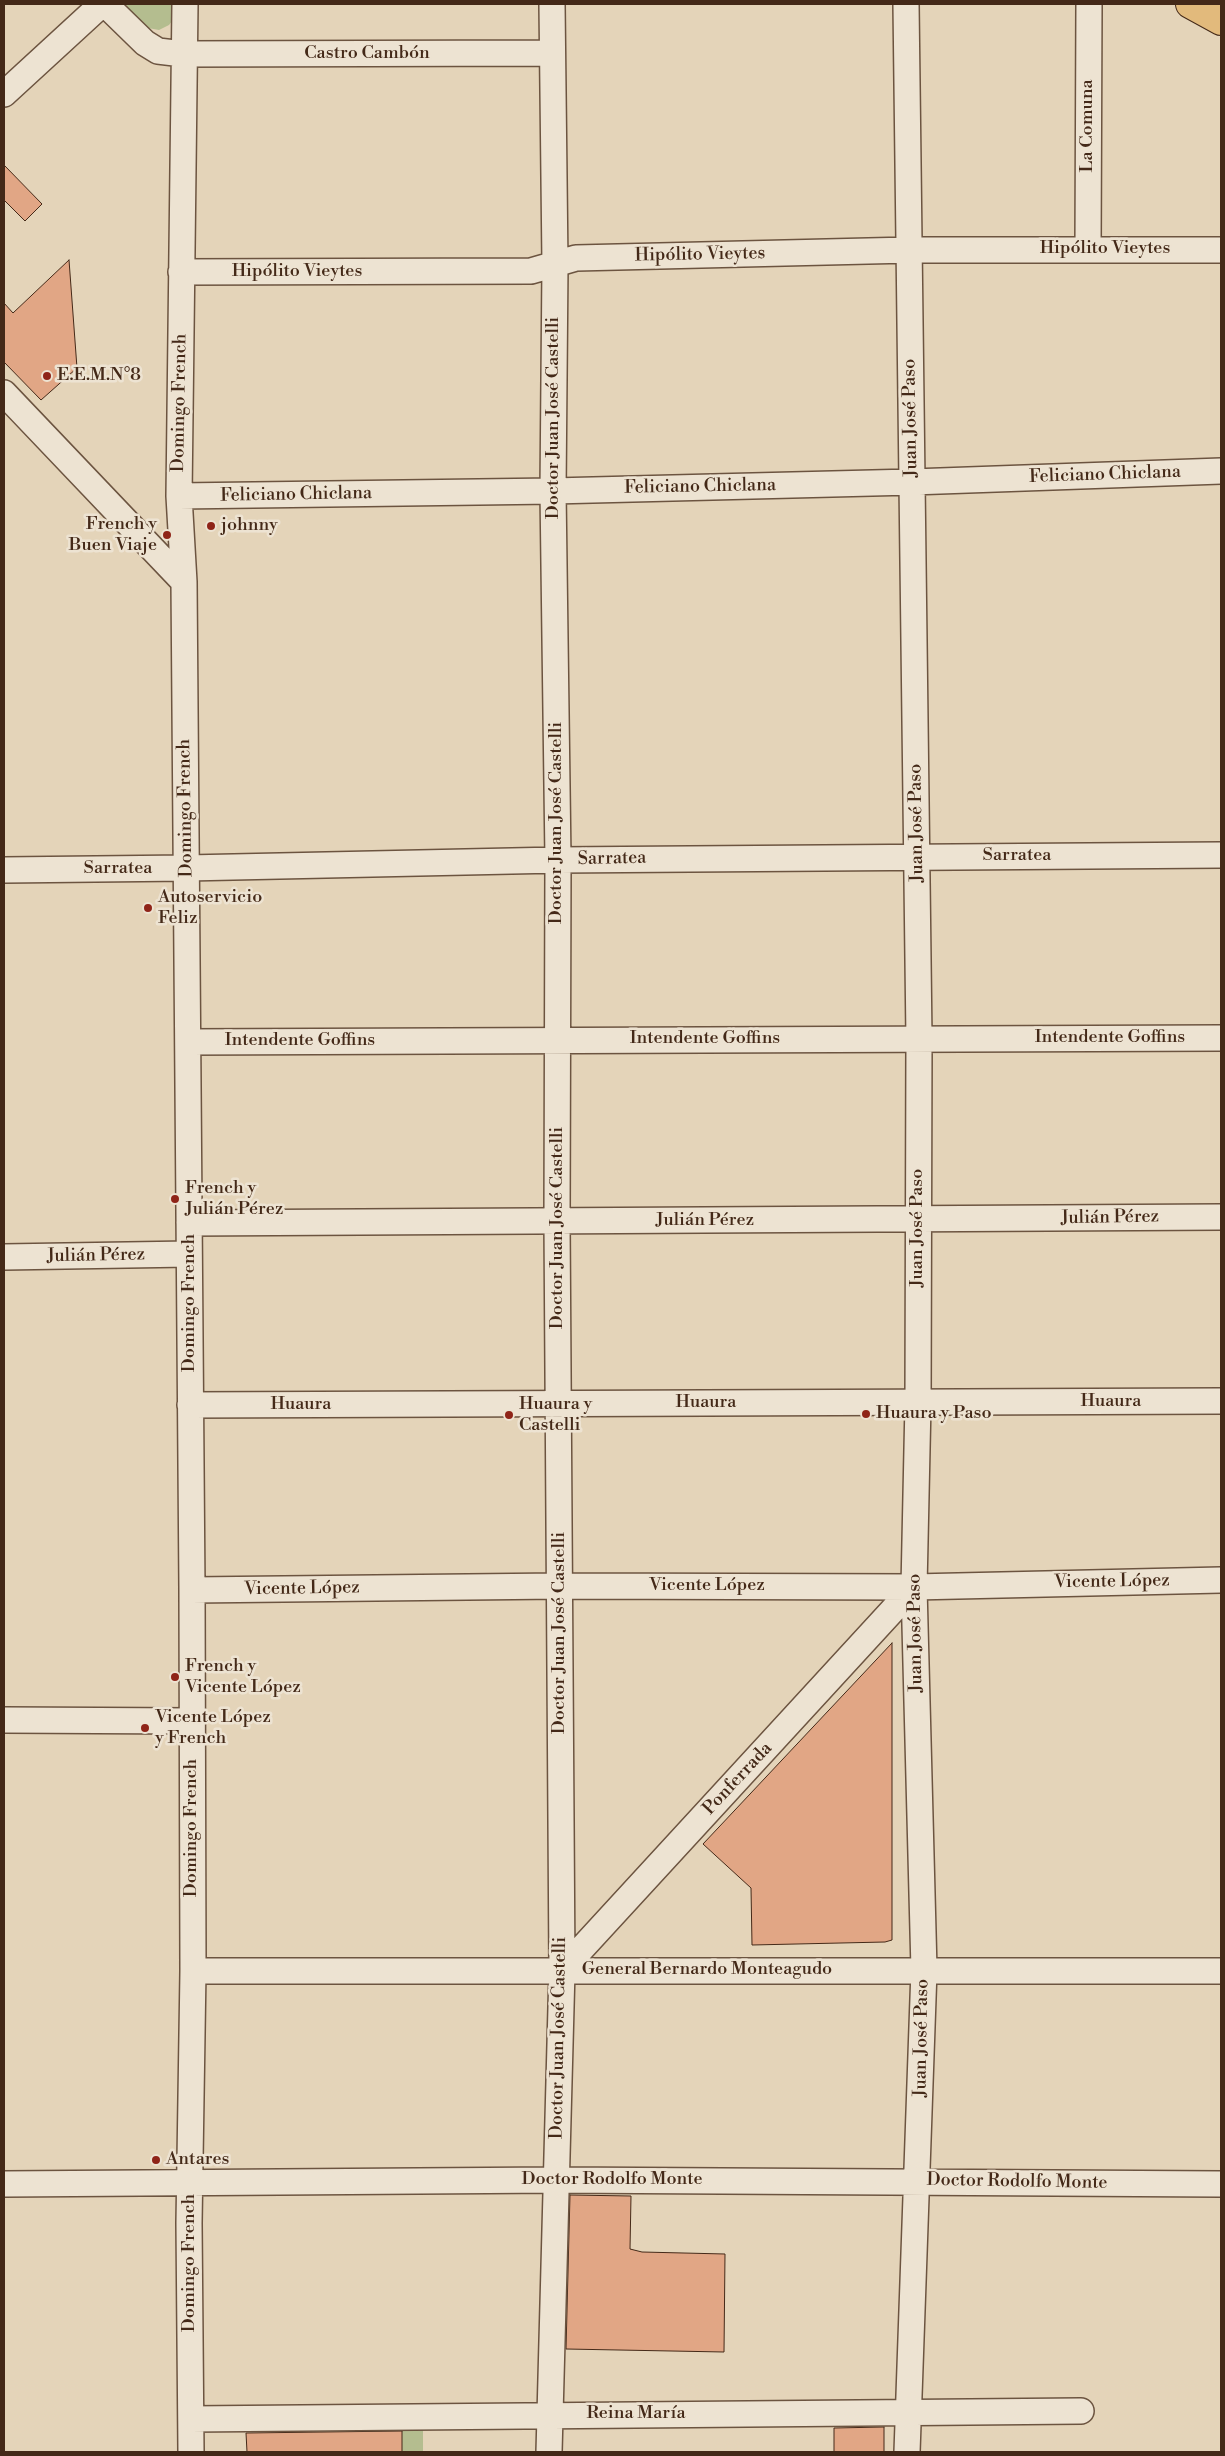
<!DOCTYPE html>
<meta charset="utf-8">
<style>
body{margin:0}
#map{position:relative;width:1225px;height:2456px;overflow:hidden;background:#e4d4b9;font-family:"Libre Bodoni",serif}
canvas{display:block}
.frame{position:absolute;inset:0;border:5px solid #442918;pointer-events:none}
</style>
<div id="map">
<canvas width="1225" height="2456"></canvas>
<div class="frame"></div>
</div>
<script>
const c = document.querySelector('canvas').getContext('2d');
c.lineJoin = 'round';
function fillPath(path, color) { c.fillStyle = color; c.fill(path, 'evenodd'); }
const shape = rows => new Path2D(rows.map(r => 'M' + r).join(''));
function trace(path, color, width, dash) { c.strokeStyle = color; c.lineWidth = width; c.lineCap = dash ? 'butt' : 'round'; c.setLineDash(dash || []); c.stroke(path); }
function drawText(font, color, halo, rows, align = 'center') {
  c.font = font + ' "Libre Bodoni",serif'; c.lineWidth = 5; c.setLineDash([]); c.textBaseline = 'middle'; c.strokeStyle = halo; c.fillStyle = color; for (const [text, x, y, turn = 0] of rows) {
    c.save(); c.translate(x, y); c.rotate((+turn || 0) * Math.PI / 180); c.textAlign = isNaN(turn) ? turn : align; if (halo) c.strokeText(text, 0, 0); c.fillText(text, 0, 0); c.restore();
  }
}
fillPath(shape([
 [126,4,177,4,176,16,169,25,159,30,148,28,128,9],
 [402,2429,423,2429,423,2452,402,2452]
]), '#b4bd8f');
const building = shape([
 [4,165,42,204,25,221,4,200,4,165],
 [69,260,77,368,41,400,4,362,4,303,13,313,69,260],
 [892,1643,892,1940,885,1942,752,1945,751,1888,703,1844,892,1643],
 [570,2195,631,2196,630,2249,642,2252,725,2254,724,2352,566,2349,570,2195],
 [884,2427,884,2452,834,2452,834,2428,884,2427],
 [402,2431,402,2452,247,2452,246,2433,402,2431]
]);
fillPath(building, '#e1a685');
trace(building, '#442918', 1);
const minor = shape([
 [105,4,145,43,158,51,183,54,551,53],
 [185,4,179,496,184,582,192,1590,193,1971,189,2223,191,2452],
 [906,4,919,1038,918,1403,914,1587,924,1970,907,2452],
 [4,94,102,4],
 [1088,249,1089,4],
 [181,272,531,271,576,258,910,250,1221,250],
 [4,393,184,582],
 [179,496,553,491,912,482,1221,471],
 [4,870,187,868,558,860,1221,855],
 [188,1042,1221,1038],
 [189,1223,1221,1217],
 [4,1257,189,1254],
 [190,1405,1221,1401],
 [192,1590,559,1586,914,1587,1221,1580],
 [4,1720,191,1721],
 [562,1970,914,1587],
 [193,1971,1221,1971],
 [4,2184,556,2180,1221,2184],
 [191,2419,1081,2411],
 [549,2452,562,1970,557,1222,558,860,553,491,555,265,552,4]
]);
const major = shape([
 [1190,4,1221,21]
]);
trace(minor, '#6c5440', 28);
trace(major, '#442918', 30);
trace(minor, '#ede3d2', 25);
trace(major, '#e2ba7c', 28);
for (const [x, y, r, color] of [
 [47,376,5,"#8f2418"],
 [211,526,5,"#8f2418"],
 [167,535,5,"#8f2418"],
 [148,908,5,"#8f2418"],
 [175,1199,5,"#8f2418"],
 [866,1414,5,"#8f2418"],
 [509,1415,5,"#8f2418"],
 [175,1677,5,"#8f2418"],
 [145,1728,5,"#8f2418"],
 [156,2160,5,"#8f2418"]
]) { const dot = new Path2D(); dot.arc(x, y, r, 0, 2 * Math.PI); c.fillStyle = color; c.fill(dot); trace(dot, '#ede3d2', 2); }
drawText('18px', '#442918', '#ede3d2', [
 ["Castro Cambón",367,54],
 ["La Comuna",1088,126,-90],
 ["Hipólito Vieytes",1105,249],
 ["Hipólito Vieytes",700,255,-1],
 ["Hipólito Vieytes",297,272],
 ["Domingo French",180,403,-89],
 ["Doctor Juan José Castelli",554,418,-90],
 ["Juan José Paso",911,418,-91],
 ["Feliciano Chiclana",1105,475,-2],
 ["Feliciano Chiclana",700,487,-1],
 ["Feliciano Chiclana",296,495,-1],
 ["Domingo French",186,808,-91],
 ["Doctor Juan José Castelli",557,823,-90],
 ["Juan José Paso",917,823,-91],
 ["Sarratea",1017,856],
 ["Sarratea",612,859,-1],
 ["Sarratea",118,869],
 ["Intendente Goffins",1110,1038],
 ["Intendente Goffins",705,1039],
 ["Intendente Goffins",300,1041],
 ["Julián Pérez",1110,1218,-1],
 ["Julián Pérez",705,1221],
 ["Doctor Juan José Castelli",558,1228,-90],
 ["Juan José Paso",918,1228,-90],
 ["Julián Pérez",96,1256,-1],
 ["Domingo French",190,1303,-90],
 ["Huaura",1111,1402],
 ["Huaura",706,1403],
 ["Huaura",301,1405],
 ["Vicente López",1112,1582,-1],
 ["Vicente López",707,1586],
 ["Vicente López",302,1589,-1],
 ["Doctor Juan José Castelli",560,1633,-90],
 ["Juan José Paso",916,1633,-91],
 ["Ponferrada",738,1779,-47],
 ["Domingo French",192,1828,-90],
 ["General Bernardo Monteagudo",707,1970],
 ["Doctor Juan José Castelli",559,2038,-89],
 ["Juan José Paso",922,2038,-89],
 ["Doctor Rodolfo Monte",612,2180],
 ["Doctor Rodolfo Monte",1017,2182,1],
 ["Domingo French",190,2263,-90],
 ["Reina María",636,2414]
]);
drawText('18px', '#442918', '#ede3d2', [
 ["E.E.M.N°8",57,376],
 ["French y",157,525,"right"],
 ["Buen Viaje",157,546,"right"],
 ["johnny",221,526],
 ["Autoservicio",158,898],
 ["Feliz",158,919],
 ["French y",185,1189],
 ["Julián Pérez",185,1210],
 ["Huaura y",519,1405],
 ["Castelli",519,1426],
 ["Huaura y Paso",876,1414],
 ["French y",185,1667],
 ["Vicente López",185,1688],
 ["Vicente López",155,1718],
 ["y French",155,1739],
 ["Antares",166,2160]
], 'left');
</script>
